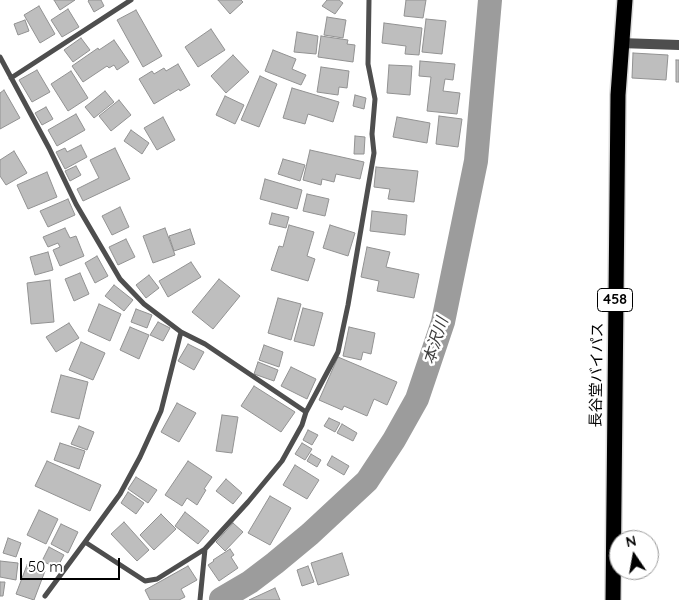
<!DOCTYPE html>
<meta charset="utf-8">
<style>
body{margin:0}
#map{position:relative;width:679px;height:600px;overflow:hidden;background:#fff;font-family:Quicksand,sans-serif}
canvas{display:block}
.north{position:absolute;left:609px;top:530px;width:50px;height:50px;box-sizing:border-box;background:#fff;border:1px solid #999;border-radius:50%;rotate:348deg;font-size:14px;font-weight:700;line-height:20px;text-align:center;color:#000}
.north::after{content:'';display:block;margin:auto;width:18px;height:22px;background:#000;clip-path:polygon(50% 0,100% 100%,50% 72%,0 100%)}
.scale{position:absolute;left:20px;top:558px;width:100px;height:22px;box-sizing:border-box;border:2px solid #000;border-top:0;padding-left:6px;font-size:15px;line-height:18px;white-space:nowrap;color:#000;-webkit-text-stroke:4px #fff;paint-order:stroke}
</style>
<div id="map">
<canvas width="679" height="600"></canvas>
<div class="north">N</div>
<div class="scale">50 m</div>
</div>
<script>
const c = document.querySelector('canvas').getContext('2d');
c.lineJoin = 'round';
const shape = rows => new Path2D(rows.map(r => 'M' + r).join(''));
function trace(path, color, width, dash) { c.strokeStyle = color; c.lineWidth = width; c.lineCap = dash ? 'butt' : 'round'; c.setLineDash(dash || []); c.stroke(path); }
function fillPath(path, color) { c.fillStyle = color; c.fill(path, 'evenodd'); }
function drawText(font, color, halo, rows, align = 'center') {
  c.font = font + ' Quicksand,"Noto Sans JP",sans-serif'; c.lineWidth = 5; c.setLineDash([]); c.textBaseline = 'middle'; c.strokeStyle = halo; c.fillStyle = color; for (const [text, x, y, turn = 0] of rows) {
    c.save(); c.translate(x, y); c.rotate((+turn || 0) * Math.PI / 180); c.textAlign = isNaN(turn) ? turn : align; if (halo) c.strokeText(text, 0, 0); c.fillText(text, 0, 0); c.restore();
  }
}
trace(shape([
 [221,599,250,582,275,563,310,534,367,481,394,440,417,399,443,322,476,161,490,0]
]), '#9c9c9c', 24);
const building = shape([
 [54,0,75,0,60,10,54,0],
 [89,0,101,0,104,6,94,12,88,1,89,0],
 [218,0,241,0,243,2,230,14,218,0],
 [327,0,339,0,343,3,335,14,322,6,327,0],
 [406,0,426,0,423,18,404,16,406,0],
 [39,6,55,34,40,43,24,15,39,6],
 [68,9,79,27,62,37,51,20,68,9],
 [136,10,162,56,143,67,117,20,136,10],
 [327,17,346,20,343,38,324,35,327,17],
 [426,19,446,21,442,54,422,52,426,19],
 [25,20,29,31,18,35,14,24,25,20],
 [384,23,422,28,419,55,405,54,406,46,382,43,384,23],
 [211,29,225,50,198,67,185,47,211,29],
 [297,32,318,36,316,54,294,52,297,32],
 [321,36,348,40,347,44,355,45,353,62,318,57,321,36],
 [81,38,90,50,73,62,64,50,81,38],
 [114,40,129,62,117,70,114,65,109,68,107,66,83,82,72,66,98,48,99,50,114,40],
 [273,50,296,59,292,69,306,75,301,85,265,71,273,50],
 [633,53,668,55,666,80,632,78,633,53],
 [233,55,249,72,226,93,211,76,233,55],
 [676,60,679,60,679,82,676,82,676,60],
 [420,61,455,64,453,80,445,79,443,91,460,93,457,114,427,111,431,77,419,76,420,61],
 [178,64,190,85,180,91,179,89,154,104,139,79,152,71,154,74,164,68,166,71,178,64],
 [389,65,412,66,410,95,387,93,389,65],
 [321,67,349,71,347,88,339,87,338,95,317,92,321,67],
 [37,70,50,92,32,102,19,80,37,70],
 [71,71,88,98,68,111,51,84,71,71],
 [260,76,277,84,259,127,241,120,260,76],
 [292,88,339,102,333,122,308,114,305,124,283,118,292,88],
 [4,90,20,118,0,129,0,93,4,90],
 [105,91,114,102,94,118,85,107,105,91],
 [355,95,366,98,364,109,353,106,355,95],
 [225,96,244,105,235,124,216,115,225,96],
 [119,100,131,115,111,131,99,116,119,100],
 [46,107,53,119,42,125,35,113,46,107],
 [76,114,85,130,57,146,48,130,76,114],
 [439,116,462,119,458,147,436,144,439,116],
 [163,117,175,140,157,150,144,128,163,117],
 [397,117,430,123,427,143,393,137,397,117],
 [131,130,149,143,142,154,124,141,131,130],
 [355,136,365,137,364,154,354,154,355,136],
 [81,145,87,157,65,169,56,152,65,148,67,152,81,145],
 [115,148,130,179,83,201,77,189,99,178,90,160,115,148],
 [310,150,364,162,360,179,336,174,334,182,322,179,321,185,303,180,310,150],
 [14,151,27,173,6,185,0,176,0,160,14,151],
 [283,159,305,165,300,181,278,174,283,159],
 [76,166,81,175,70,181,65,171,76,166],
 [376,167,418,171,414,202,388,199,390,189,374,187,376,167],
 [47,172,57,197,28,209,17,185,47,172],
 [265,179,302,190,297,209,260,199,265,179],
 [307,194,329,199,325,216,303,211,307,194],
 [68,199,75,215,48,227,40,211,68,199],
 [120,207,129,227,112,235,102,216,120,207],
 [372,211,407,215,405,235,370,231,372,211],
 [272,213,289,217,286,228,269,224,272,213],
 [289,225,314,232,307,256,315,259,308,281,271,270,279,246,283,247,289,225],
 [330,225,355,233,348,256,323,248,330,225],
 [65,228,70,238,76,236,84,256,60,266,53,250,60,247,58,243,48,247,43,237,65,228],
 [165,228,175,255,153,263,143,236,165,228],
 [190,229,195,244,174,251,169,236,190,229],
 [126,239,135,257,118,265,109,247,126,239],
 [367,247,390,252,386,267,419,274,414,298,377,291,379,281,361,277,367,247],
 [48,252,53,270,35,275,30,257,48,252],
 [97,256,108,276,95,283,85,263,97,256],
 [191,262,201,277,168,297,159,281,191,262],
 [80,273,89,294,74,301,65,279,80,273],
 [149,275,159,288,146,298,136,285,149,275],
 [219,279,240,296,213,329,192,312,219,279],
 [50,280,54,322,31,324,27,283,50,280],
 [114,285,133,300,124,311,105,296,114,285],
 [278,298,301,304,291,340,268,333,278,298],
 [99,304,121,314,110,341,88,331,99,304],
 [303,308,323,313,314,346,294,341,303,308],
 [136,309,152,315,147,328,131,322,136,309],
 [158,322,170,328,163,341,150,335,158,322],
 [69,323,79,338,56,352,46,337,69,323],
 [130,327,149,335,139,359,120,350,130,327],
 [349,327,375,333,371,354,363,352,361,360,343,356,349,327],
 [81,342,105,353,93,380,69,370,81,342],
 [188,344,204,352,194,370,178,361,188,344],
 [264,345,283,352,279,367,259,360,264,345],
 [338,357,397,382,387,405,374,399,367,416,344,406,342,410,319,400,338,357],
 [258,362,278,370,274,381,254,374,258,362],
 [291,367,316,379,307,399,281,386,291,367],
 [61,375,88,382,79,419,51,412,61,375],
 [254,386,295,412,281,432,241,406,254,386],
 [177,403,196,413,179,442,161,432,177,403],
 [222,415,238,417,232,453,216,451,222,415],
 [329,418,340,423,335,432,324,426,329,418],
 [342,424,357,433,353,441,337,433,342,424],
 [79,426,94,432,87,450,71,444,79,426],
 [308,430,318,435,312,445,303,440,308,430],
 [60,443,85,451,79,469,54,460,60,443],
 [302,443,312,449,305,460,295,454,302,443],
 [311,454,321,460,317,467,307,461,311,454],
 [332,456,349,466,344,475,327,465,332,456],
 [47,461,101,485,90,511,35,486,47,461],
 [188,461,212,477,204,489,206,490,197,505,187,498,182,506,165,495,188,461],
 [295,465,319,480,307,499,283,485,295,465],
 [136,477,157,490,148,503,128,489,136,477],
 [226,479,242,493,233,504,216,491,226,479],
 [128,492,144,503,136,514,121,503,128,492],
 [270,496,291,508,270,545,248,533,270,496],
 [39,510,58,519,46,544,27,535,39,510],
 [185,512,209,531,198,544,175,526,185,512],
 [161,514,176,529,154,550,140,535,161,514],
 [124,522,149,550,137,561,111,534,124,522],
 [233,523,243,532,225,551,216,542,233,523],
 [61,524,78,532,68,553,51,544,61,524],
 [8,538,21,543,16,557,3,553,8,538],
 [49,547,64,555,57,568,42,561,49,547],
 [230,549,234,555,231,557,238,568,219,581,208,565,214,561,213,560,230,549],
 [342,553,349,575,318,585,311,563,342,553],
 [0,561,18,563,16,580,0,577,0,561],
 [27,565,45,571,34,600,16,594,27,565],
 [188,566,197,580,181,589,185,597,179,600,150,600,145,590,188,566],
 [308,566,314,582,302,586,297,570,308,566],
 [0,582,5,582,3,596,0,596,0,582],
 [275,588,280,600,249,600,275,588]
]);
fillPath(building, '#bebebe');
trace(building, '#929292', 1);
const highway = shape([
 [613,600,618,95,625,0]
]);
trace(highway, '#dbdbdb', 18);
trace(shape([
 [0,57,49,148,76,204,120,279,144,304,181,332,205,344,306,412],
 [11,78,131,0],
 [181,332,161,411,140,457,120,494,85,542,145,581,157,579,205,549],
 [45,596,85,542],
 [200,600,205,549,248,502,282,461,302,425,306,412,338,352,348,305,374,153,372,134,375,99,368,64,369,0]
]), '#4e4e4e', 5);
trace(shape([
 [620,43,679,45]
]), '#4e4e4e', 10);
trace(highway, '#000', 15);
for (const [x, y, w] of [
 [615,300,35]
]) { const box = new Path2D(); box.roundRect(x - w / 2, y - 11.5, w, 23, 4); c.fillStyle = '#fff'; c.fill(box); trace(box, '#000', 1); }
drawText('bold 14px', '#000', null, [
 ["458",615,300]
]);
drawText('15px', '#000', '#fff', [
 ["長谷堂バイパス",597,375,-89]
]);
drawText('italic 16px', '#3d3d3d', '#fff', [
 ["本沢川",436,341,-72]
]);
</script>
